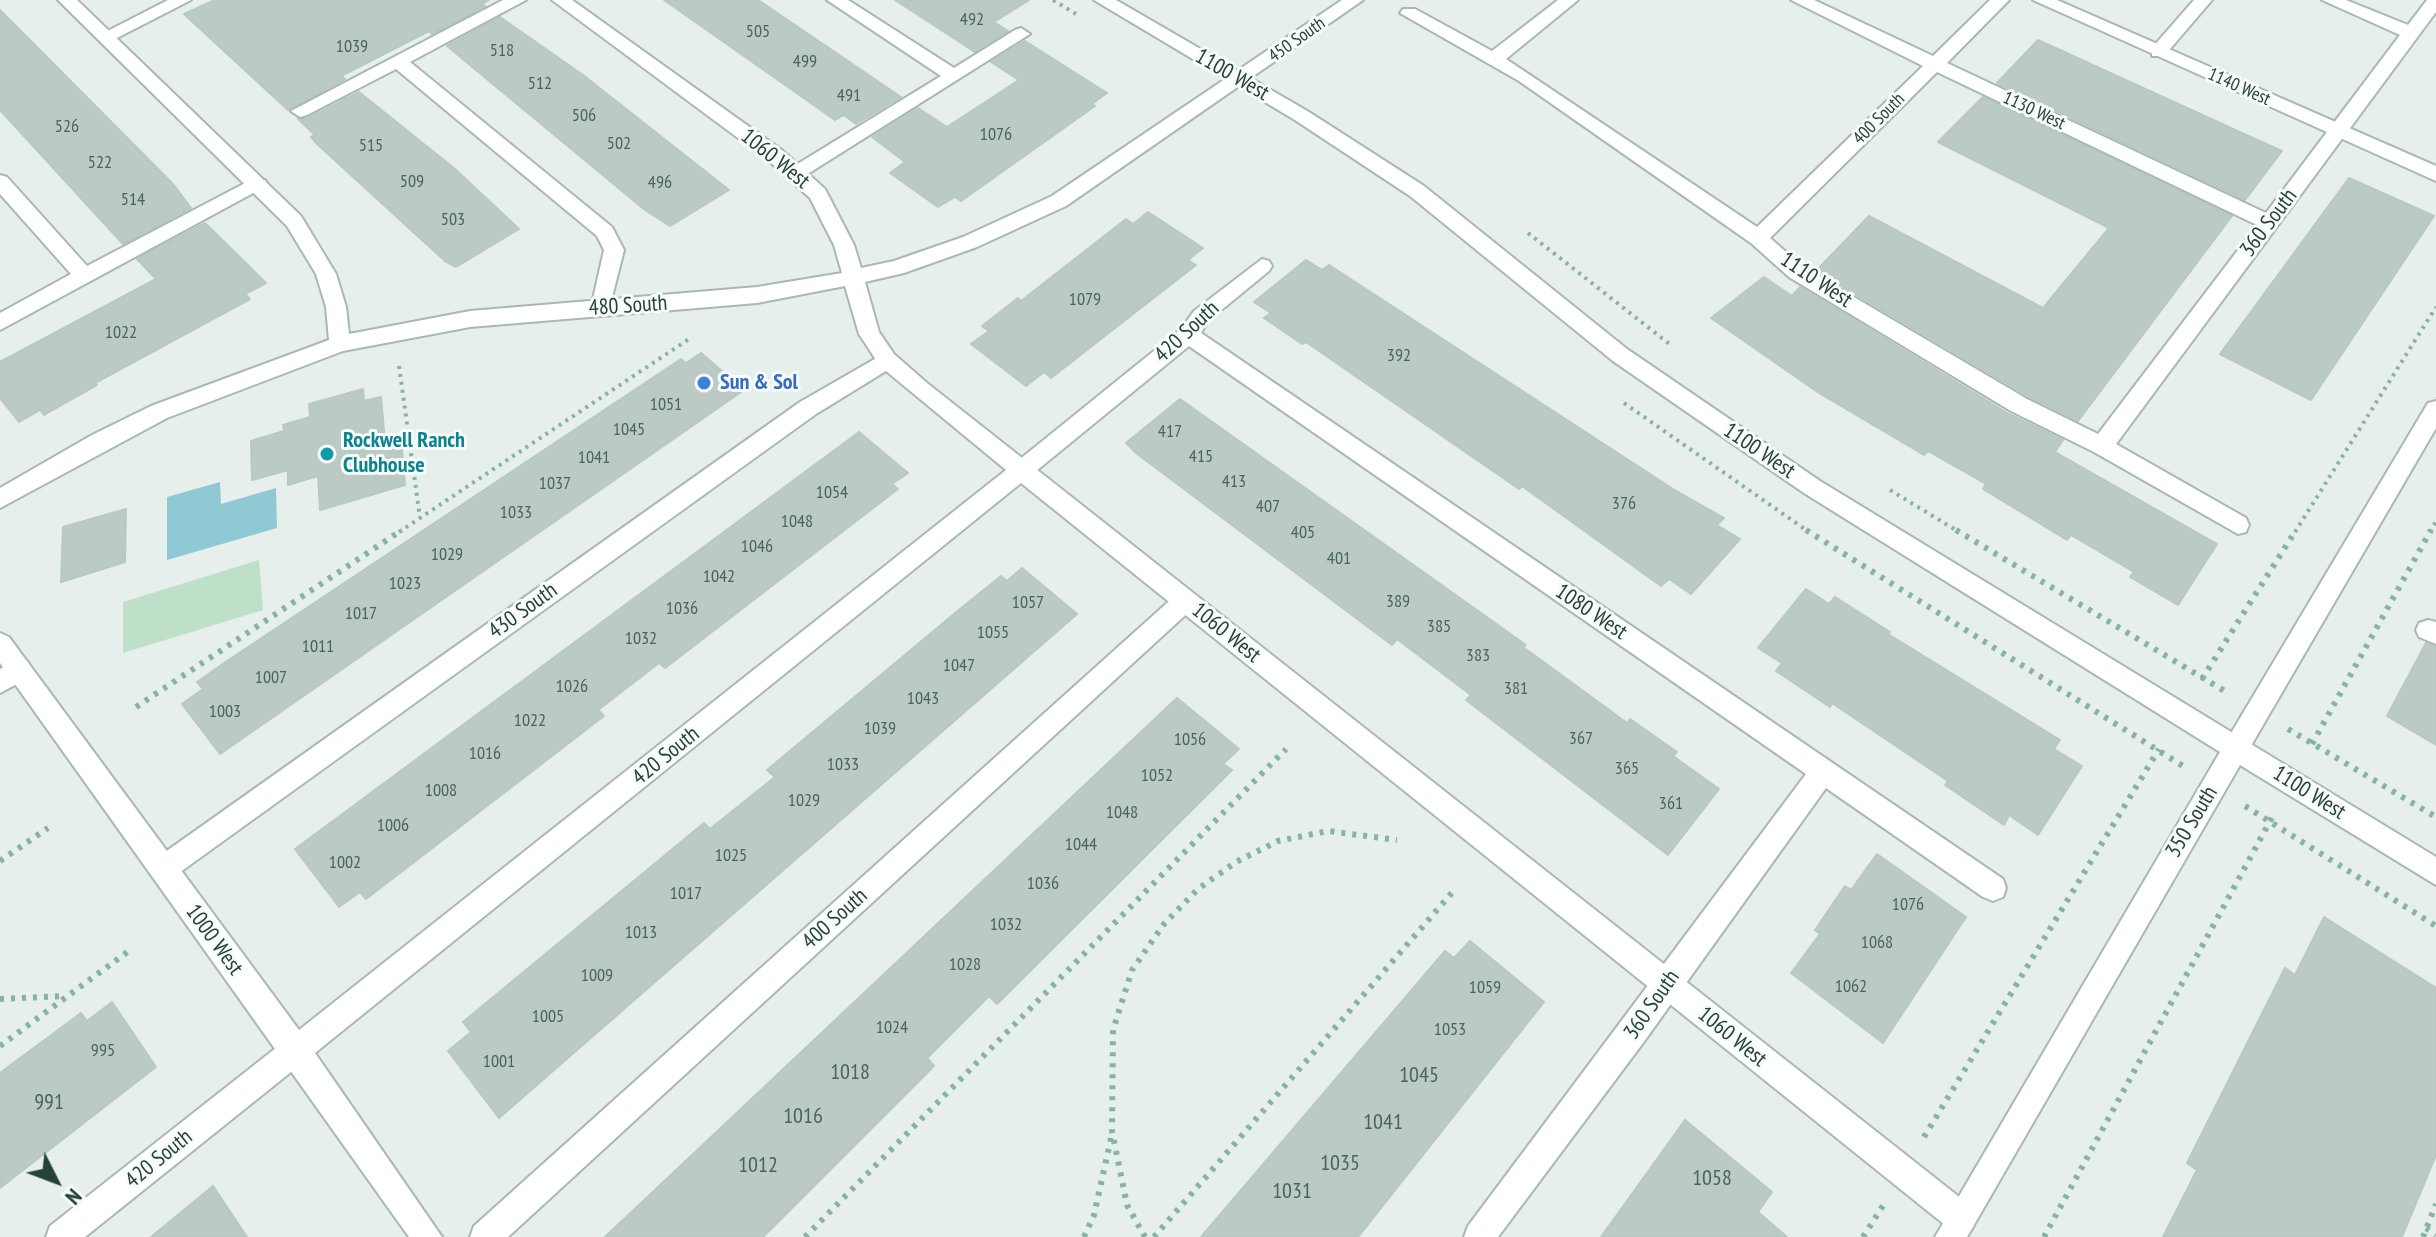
<!DOCTYPE html>
<style>
body{margin:0}
#map{position:relative;width:2436px;height:1237px;overflow:hidden;background:#e6efeb;font-family:"PT Sans Narrow",sans-serif}
canvas{display:block}
.north{position:absolute;left:16px;top:1141px;width:80px;height:80px;-webkit-text-stroke:6px #f7fbf9;paint-order:stroke;rotate:132deg;font-size:22px;font-weight:700;line-height:32px;text-align:center;color:#24423a}
.north::after{content:'';display:block;margin:auto;width:28px;height:36px;background:#24423a;clip-path:polygon(50% 0,100% 100%,50% 72%,0 100%)}
</style>
<div id="map">
<canvas width="2436" height="1237"></canvas>
<div class="north">N</div>
</div>
<script>
const c = document.querySelector('canvas').getContext('2d');
c.lineJoin = 'round';
function fillPath(path, color) { c.fillStyle = color; c.fill(path, 'evenodd'); }
const shape = rows => new Path2D(rows.map(r => 'M' + r).join(''));
function trace(path, color, width, dash) { c.strokeStyle = color; c.lineWidth = width; c.lineCap = dash ? 'butt' : 'round'; c.setLineDash(dash || []); c.stroke(path); }
function drawText(font, color, halo, rows, align = 'center') {
  c.font = font + ' "PT Sans Narrow",sans-serif'; c.lineWidth = 6; c.setLineDash([]); c.textBaseline = 'middle'; c.strokeStyle = halo; c.fillStyle = color; for (const [text, x, y, turn = 0] of rows) {
    c.save(); c.translate(x, y); c.rotate((+turn || 0) * Math.PI / 180); c.textAlign = isNaN(turn) ? turn : align; if (halo) c.strokeText(text, 0, 0); c.fillText(text, 0, 0); c.restore();
  }
}
fillPath(shape([
 [259,560,263,610,123,653,123,602]
]), '#bfe0c8');
fillPath(shape([
 [220,482,221,504,276,488,277,528,167,560,167,497]
]), '#8ec9d4');
const building = shape([
 [215,0,489,0,482,4,485,6,432,34,429,31,341,76,345,79,288,110,184,14,215,0],
 [664,0,758,0,901,97,856,124,844,115,835,120,664,0],
 [895,0,1029,0,994,22,1008,31,975,52,895,0],
 [0,10,173,184,191,208,123,244,0,110,0,10],
 [500,17,583,75,729,190,670,226,645,210,447,46,500,17],
 [2038,40,2244,134,2282,151,2245,200,1997,83,2038,40],
 [1025,41,1107,93,1092,104,1095,106,961,201,955,197,938,207,890,173,905,162,872,137,918,108,947,127,1019,80,991,62,1025,41],
 [359,92,455,169,519,229,456,267,445,261,317,144,311,137,315,135,298,119,308,118,359,92],
 [1983,97,2232,216,2078,421,2028,396,1816,271,1869,216,2043,308,2109,228,1938,142,1983,97],
 [2349,178,2434,216,2311,400,2220,354,2349,178],
 [1148,212,1203,248,1188,260,1196,265,1051,378,1044,372,1026,386,971,344,989,331,982,326,1018,298,1021,301,1126,219,1133,224,1148,212],
 [205,223,266,283,245,294,250,299,95,383,97,385,44,415,40,410,19,422,0,398,0,362,156,279,137,259,205,223],
 [1306,260,1322,270,1329,265,1673,489,1724,518,1717,525,1740,539,1691,594,1669,579,1661,586,1522,486,1519,489,1306,342,1302,344,1264,318,1271,313,1254,302,1306,260],
 [1764,277,1792,296,1800,287,2009,414,2063,440,2055,452,2217,544,2178,605,2130,577,2134,572,2071,535,2067,540,1983,489,1986,484,1928,451,1924,455,1819,393,1711,318,1764,277],
 [701,353,744,390,220,754,182,704,203,689,197,682,227,661,681,359,686,363,701,353],
 [363,389,364,401,381,397,385,442,401,438,405,485,320,510,318,476,288,485,288,470,252,480,251,441,284,431,283,425,310,417,309,404,363,389],
 [1180,399,1526,645,1523,647,1627,723,1630,719,1677,752,1673,756,1719,789,1668,855,1466,700,1471,695,1397,639,1392,645,1136,453,1126,443,1180,399],
 [859,432,908,473,892,484,898,489,665,668,659,663,598,710,604,716,366,899,360,892,339,907,295,849,859,432],
 [126,509,125,562,61,582,63,527,126,509],
 [1022,568,1077,614,499,1118,448,1051,471,1032,463,1022,704,823,710,829,775,777,767,770,960,609,1001,576,1007,581,1022,568],
 [1806,589,1829,604,1835,597,1890,632,1888,634,2060,740,2054,749,2082,766,2038,835,2009,815,2004,825,1945,785,1948,781,1832,703,1830,707,1776,671,1782,663,1758,648,1806,589],
 [2426,643,2436,647,2436,745,2387,716,2426,643],
 [1177,698,1239,749,1223,764,1232,770,997,1004,989,996,927,1058,934,1066,763,1237,605,1237,1177,698],
 [1877,854,1966,917,1883,1043,1791,973,1820,934,1815,930,1845,886,1851,890,1877,854],
 [2324,917,2436,988,2436,1155,2402,1237,2163,1237,2197,1170,2187,1163,2285,968,2295,975,2324,917],
 [1470,941,1544,1002,1358,1237,1201,1237,1445,951,1454,958,1470,941],
 [112,1002,156,1067,0,1188,0,1073,81,1013,87,1021,112,1002],
 [1685,1120,1772,1192,1758,1212,1787,1237,1601,1237,1685,1120],
 [213,1186,247,1237,151,1237,213,1186]
]);
fillPath(building, '#bbcac4');
trace(building, '#b8c9c2', 2);
const service = shape([
 [168,0,191,0,111,41,105,43,96,37,168,0],
 [503,0,526,0,410,62,612,227,624,250,608,313,601,316,591,308,604,250,597,236,396,69,307,115,300,117,291,111,503,0],
 [827,0,848,0,954,68,1015,30,1021,28,1030,34,798,180,791,178,788,173,791,168,941,76,827,0],
 [1558,0,1578,0,1506,59,1757,227,1923,66,1791,0,1814,0,1933,56,1990,0,2009,0,1947,63,2266,213,2400,35,2322,0,2346,0,2408,25,2427,0,2436,0,2436,12,2116,444,2246,518,2249,525,2246,532,2238,534,2094,452,2011,411,1789,277,1751,243,1519,81,1400,13,1403,9,1415,9,1492,51,1558,0],
 [1937,72,2257,225,2098,434,2027,399,1803,267,1770,238,1937,72],
 [2194,0,2212,0,2164,56,2152,56,2152,48,2194,0],
 [0,175,7,177,87,266,251,180,265,180,268,185,0,330,0,313,71,274,0,194,0,175],
 [1262,259,1269,261,1272,266,1269,271,1208,321,1201,333,2003,879,2006,888,2003,897,1993,901,1983,897,1826,788,1643,1043,1498,1237,1464,1237,1468,1226,1806,774,1189,346,1030,476,1014,476,1011,470,1014,464,1181,329,1194,311,1262,259],
 [887,352,898,360,894,366,816,414,172,878,163,882,154,878,150,869,154,860,800,402,887,352],
 [1185,591,1193,594,1197,601,1193,608,508,1237,470,1237,474,1226,1177,594,1185,591],
 [2428,620,2436,622,2436,644,2419,637,2416,630,2419,623,2428,620],
 [19,659,28,662,31,670,28,678,0,693,0,669,19,659],
 [296,1036,306,1040,310,1050,306,1060,85,1237,46,1237,50,1226,286,1040,296,1036]
]);
const minor = shape([
 [58,0,77,0,301,216,336,274,346,307,349,334,470,311,757,287,842,273,834,245,810,198,769,161,552,0,572,0,783,151,825,189,854,245,861,268,894,261,963,237,1052,196,1342,0,1363,0,1066,206,977,247,904,273,865,282,879,332,894,354,927,383,1972,1207,1976,1218,1972,1229,1961,1233,1950,1229,1021,483,315,1053,442,1237,409,1237,0,663,0,633,9,637,299,1030,1006,470,880,366,859,334,845,286,757,303,470,327,343,351,167,418,0,508,0,488,92,435,151,406,329,340,326,307,316,274,287,226,58,0],
 [2033,0,2057,0,2436,166,2436,181,2033,0],
 [2436,401,2436,428,2245,756,2236,760,2227,756,2223,748,2227,740,2428,403,2436,401]
]);
const tertiary = shape([
 [1094,0,1116,0,1309,112,1424,186,1627,349,1820,481,2436,857,2436,885,2240,765,1967,1237,1935,1237,2220,752,1804,493,1613,361,1410,196,1295,120,1094,0]
]);
trace(service, '#a8b8b2', 4);
trace(minor, '#a8b8b2', 4);
trace(tertiary, '#a8b8b2', 4);
trace(shape([
 [1053,0,1076,14],
 [1528,233,1672,346],
 [399,366,420,518],
 [1624,403,1809,532],
 [1890,490,1959,532],
 [399,532,692,337],
 [2295,532,2436,307],
 [2430,532,2436,521]
]), '#86b3a5', 4, [3, 5]);
trace(shape([
 [1806,530,2183,766],
 [1956,530,2228,693],
 [2202,679,2296,530],
 [136,707,402,530],
 [2288,729,2436,817],
 [2312,744,2431,530],
 [2245,806,2436,926],
 [0,861,48,828],
 [0,999,66,996],
 [0,1046,130,950],
 [1924,1137,2159,749],
 [2426,1228,2436,1235],
 [805,1237,1286,749],
 [1084,1237,1094,1215,1112,1134],
 [1145,1237,1127,1205,1112,1131,1113,1030,1132,970,1164,924,1198,889,1236,862,1278,841,1328,831,1397,840],
 [1154,1237,1456,888],
 [1863,1237,1884,1204],
 [2044,1237,2275,812],
 [2423,1237,2436,1204]
]), '#86b3a5', 6, [4, 7]);
fillPath(service, '#fff');
fillPath(minor, '#fff');
fillPath(tertiary, '#fff');
for (const [x, y, r, color] of [
 [704,383,8,"#3f7fe0"],
 [327,454,8,"#0f9aa8"]
]) { const dot = new Path2D(); dot.arc(x, y, r, 0, 2 * Math.PI); c.fillStyle = color; c.fill(dot); trace(dot, '#f7fbf9', 3); }
drawText('18px', '#4a645c', null, [
 ["492",972,20],
 ["505",758,32],
 ["1039",352,47],
 ["518",502,51],
 ["499",805,62],
 ["512",540,84],
 ["491",849,96],
 ["506",584,116],
 ["526",67,127],
 ["1076",996,135],
 ["502",619,144],
 ["515",371,146],
 ["522",100,163],
 ["509",412,182],
 ["496",660,183],
 ["514",133,200],
 ["503",453,220],
 ["1079",1085,300],
 ["1022",121,333],
 ["392",1399,356],
 ["1051",666,405],
 ["1045",629,430],
 ["417",1170,432],
 ["415",1201,457],
 ["1041",594,458],
 ["413",1234,482],
 ["1037",555,484],
 ["1054",832,493],
 ["376",1624,504],
 ["407",1268,507],
 ["1033",516,513],
 ["1048",797,522],
 ["405",1303,533],
 ["1046",757,547],
 ["1029",447,555],
 ["401",1339,559],
 ["1042",719,577],
 ["1023",405,584],
 ["389",1398,602],
 ["1057",1028,603],
 ["1036",682,609],
 ["1017",361,614],
 ["385",1439,627],
 ["1055",993,633],
 ["1032",641,639],
 ["1011",318,647],
 ["383",1478,656],
 ["1047",959,666],
 ["1007",271,678],
 ["1026",572,687],
 ["381",1516,689],
 ["1043",923,699],
 ["1003",225,712],
 ["1022",530,721],
 ["1039",880,729],
 ["367",1581,739],
 ["1056",1190,740],
 ["1016",485,754],
 ["1033",843,765],
 ["365",1627,769],
 ["1052",1157,776],
 ["1008",441,791],
 ["1029",804,801],
 ["361",1671,804],
 ["1048",1122,813],
 ["1006",393,826],
 ["1044",1081,845],
 ["1025",731,856],
 ["1002",345,863],
 ["1036",1043,884],
 ["1017",686,894],
 ["1076",1908,905],
 ["1032",1006,925],
 ["1013",641,933],
 ["1068",1877,943],
 ["1028",965,965],
 ["1009",597,976],
 ["1062",1851,987],
 ["1059",1485,988],
 ["1005",548,1017],
 ["1024",892,1028],
 ["1053",1450,1030],
 ["995",103,1051],
 ["1001",499,1062]
]);
drawText('18px', '#24423a', '#f7fbf9', [
 ["450 South",1297,40,-35],
 ["1140 West",2239,87,24],
 ["1130 West",2034,111,25],
 ["400 South",1879,119,-45]
]);
drawText('22px', '#24423a', '#f7fbf9', [
 ["1100 West",1232,75,30],
 ["1060 West",775,159,39],
 ["360 South",2269,223,-53],
 ["1110 West",1816,280,34],
 ["480 South",628,306,-4],
 ["420 South",1187,332,-43],
 ["1100 West",1759,451,34],
 ["430 South",523,611,-36],
 ["1080 West",1591,612,34],
 ["1060 West",1226,633,39],
 ["420 South",666,756,-39],
 ["1100 West",2309,793,32],
 ["350 South",2192,822,-59],
 ["400 South",835,919,-42],
 ["1000 West",214,940,54],
 ["360 South",1652,1005,-55],
 ["1060 West",1732,1037,39],
 ["420 South",159,1159,-39]
]);
drawText('bold 22px', '#366cbe', '#f7fbf9', [
 ["Sun & Sol",720,383]
], 'left');
drawText('bold 22px', '#0d838f', '#f7fbf9', [
 ["Rockwell Ranch",343,441],
 ["Clubhouse",343,466]
], 'left');
drawText('22px', '#4a645c', null, [
 ["1018",850,1073],
 ["1045",1419,1076],
 ["991",49,1103],
 ["1016",803,1117],
 ["1041",1383,1123],
 ["1035",1340,1164],
 ["1012",758,1166],
 ["1058",1712,1179],
 ["1031",1292,1192]
]);
</script>
